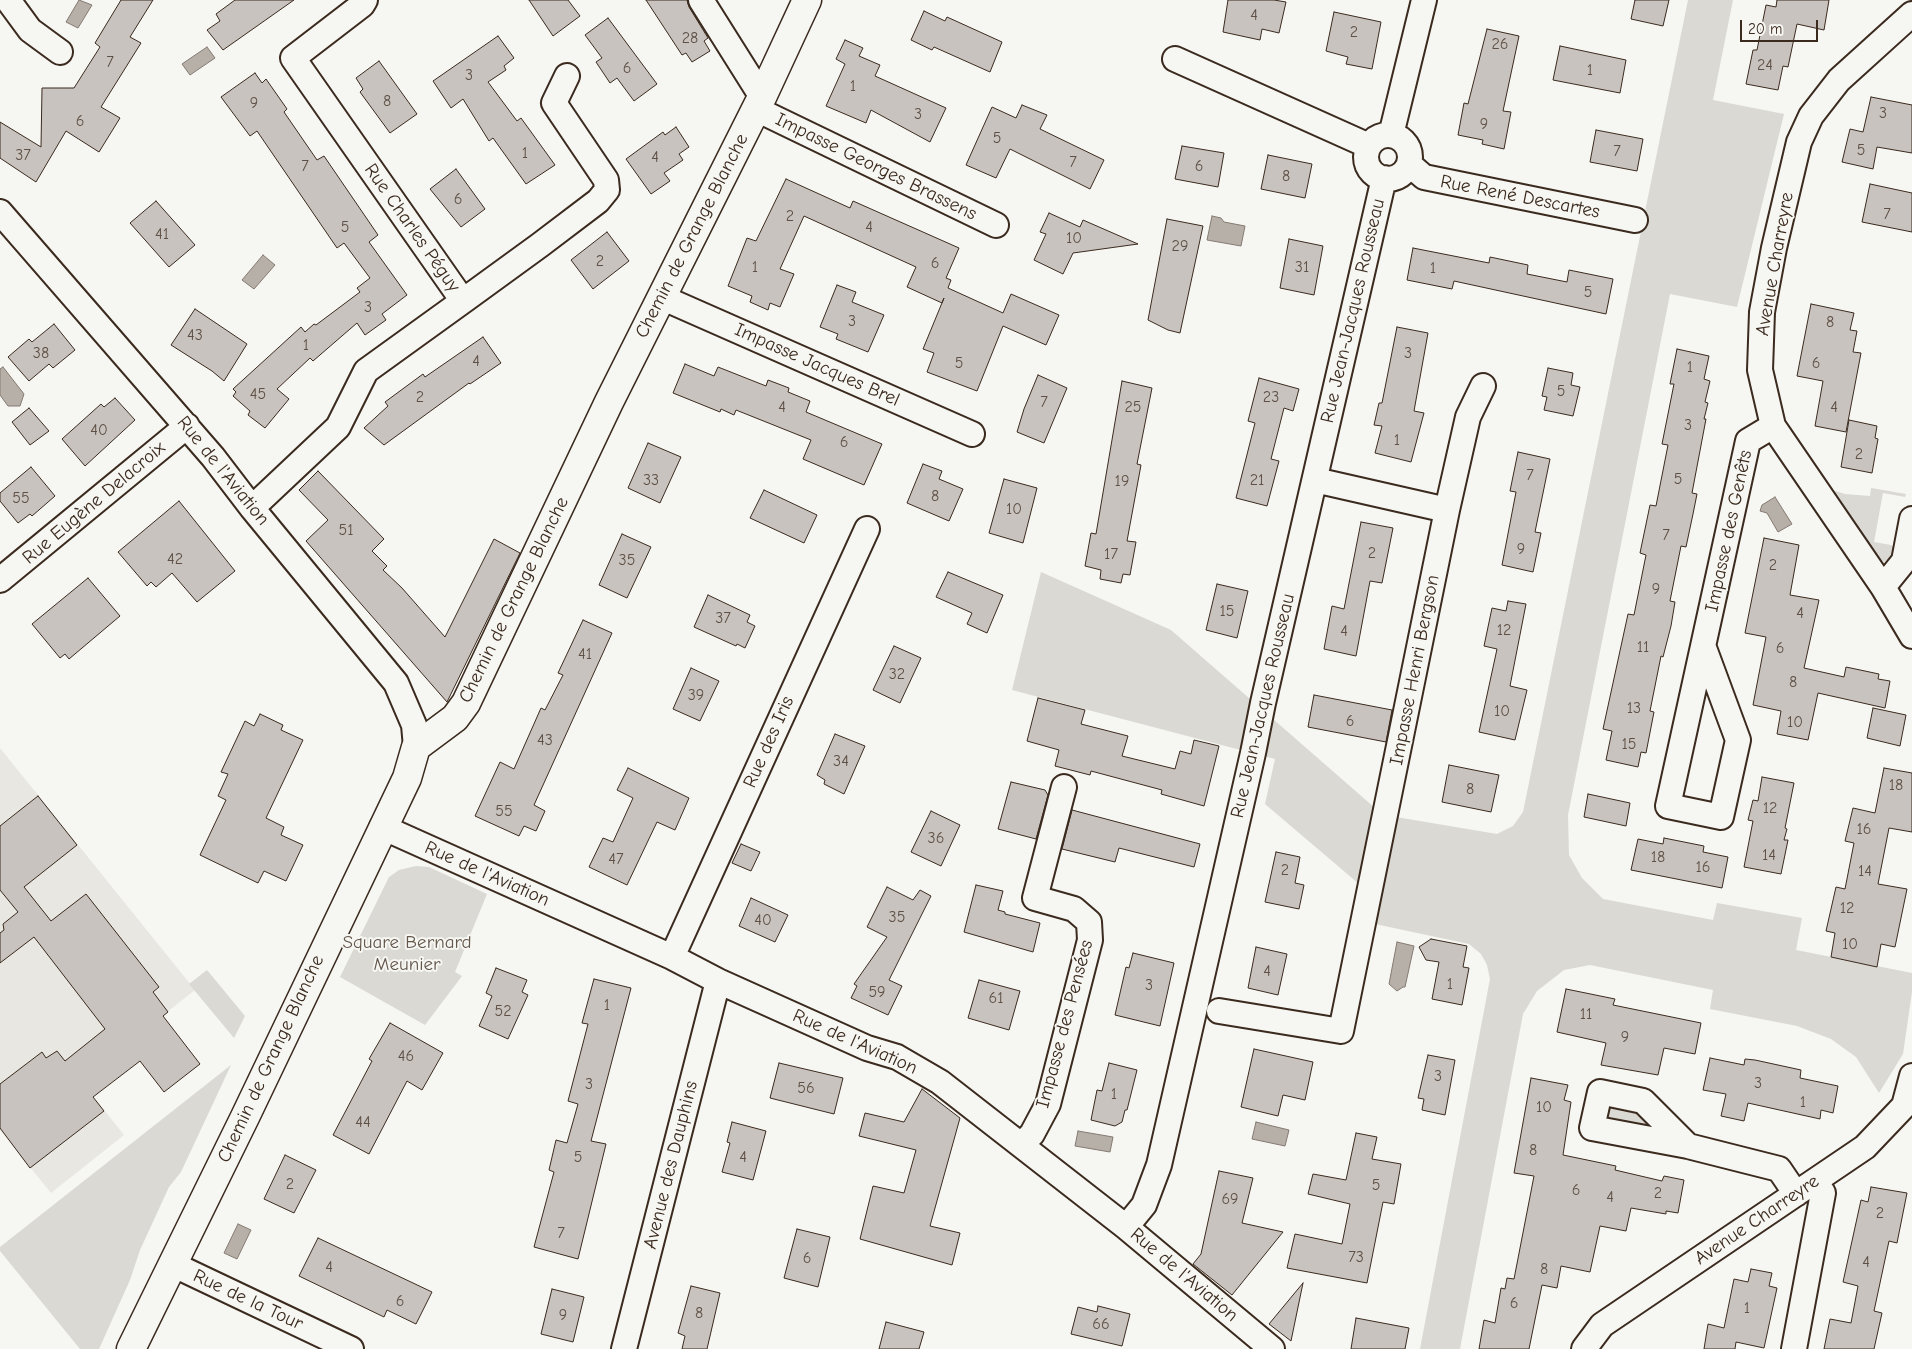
<!DOCTYPE html>
<meta charset="utf-8">
<style>
body{margin:0}
#map{position:relative;width:1912px;height:1349px;overflow:hidden;background:#f6f6f2;font-family:"Comic Neue",sans-serif}
canvas{display:block}
.scale{position:absolute;left:1740px;top:20px;width:78px;height:22px;box-sizing:border-box;border:2px solid #3b2a1e;border-top:0;padding-left:6px;font-size:15px;line-height:18px;white-space:nowrap;color:#3b2a1e;-webkit-text-stroke:4px #f6f6f2;paint-order:stroke}
</style>
<div id="map">
<canvas width="1912" height="1349"></canvas>
<div class="scale">20 m</div>
</div>
<script>
const c = document.querySelector('canvas').getContext('2d');
c.lineJoin = 'round';
function fillPath(path, color) { c.fillStyle = color; c.fill(path, 'evenodd'); }
const shape = rows => new Path2D(rows.map(r => 'M' + r).join(''));
function trace(path, color, width, dash) { c.strokeStyle = color; c.lineWidth = width; c.lineCap = dash ? 'butt' : 'round'; c.setLineDash(dash || []); c.stroke(path); }
function drawText(font, color, halo, rows, align = 'center') {
  c.font = font + ' "Comic Neue",sans-serif'; c.lineWidth = 4; c.setLineDash([]); c.textBaseline = 'middle'; c.strokeStyle = halo; c.fillStyle = color; for (const [text, x, y, turn = 0] of rows) {
    c.save(); c.translate(x, y); c.rotate((+turn || 0) * Math.PI / 180); c.textAlign = isNaN(turn) ? turn : align; if (halo) c.strokeText(text, 0, 0); c.fillText(text, 0, 0); c.restore();
  }
}
fillPath(shape([
 [0,748,195,990,153,1023,93,1096,124,1135,51,1193,0,1130]
]), '#e8e7e2');
fillPath(shape([
 [1688,0,1733,0,1713,100,1784,114,1737,307,1670,294,1568,815,1569,855,1582,878,1603,899,1713,920,1717,903,1802,918,1796,950,1912,973,1912,992,1903,1054,1879,1093,1856,1057,1831,1039,1797,1026,1710,1009,1713,990,1590,965,1564,970,1537,991,1523,1014,1460,1349,1420,1349,1490,979,1487,965,1481,954,1469,944,1375,924,1379,901,1265,804,1275,759,1012,690,1041,572,1171,630,1375,808,1396,817,1497,834,1513,826,1523,812],
 [1871,488,1906,494,1905,497,1883,493,1874,542,1891,545,1895,548,1895,554,1884,562,1876,556,1832,490,1845,494,1870,496],
 [416,866,429,867,487,894,455,972,462,976,425,1025,340,977,389,877,399,870],
 [207,970,245,1016,234,1038,189,984],
 [231,1065,181,1172,169,1187,140,1250,130,1280,99,1349,80,1349,0,1251,0,1247],
 [1615,1104,1628,1106,1659,1129,1609,1122,1607,1113,1609,1108]
]), '#dad9d3');
const water = shape([
 [79,0,92,5,78,28,66,22,79,0],
 [207,47,215,58,190,75,182,64,207,47],
 [1212,216,1221,218,1224,222,1245,226,1241,246,1207,240,1212,216],
 [263,255,275,265,254,289,242,280,263,255],
 [3,367,24,394,20,406,8,406,0,395,0,369,3,367],
 [1775,497,1792,524,1778,532,1767,513,1760,511,1762,505,1775,497],
 [1397,942,1414,946,1405,987,1403,987,1397,991,1389,984,1397,942],
 [1256,1122,1289,1130,1285,1146,1252,1139,1256,1122],
 [1078,1131,1113,1137,1110,1152,1075,1146,1078,1131],
 [238,1224,251,1230,237,1259,224,1253,238,1224]
]);
fillPath(water, '#b6b0a9');
trace(water, '#857a71', 1);
const building = shape([
 [121,0,153,0,130,37,141,43,101,107,120,118,99,152,66,131,36,182,0,158,0,122,41,147,42,88,74,88,100,47,95,43,121,0],
 [235,0,294,0,223,50,207,30,220,21,216,14,235,0],
 [529,0,568,0,580,16,553,36,529,0],
 [646,0,687,0,689,7,708,38,704,41,710,51,692,62,686,53,682,55,646,0],
 [1228,0,1274,0,1286,2,1279,33,1262,29,1260,40,1223,32,1228,0],
 [1635,0,1669,0,1663,26,1631,19,1635,0],
 [1777,0,1829,0,1824,30,1797,24,1788,67,1783,66,1778,90,1746,84,1753,50,1757,50,1766,5,1776,7,1777,0],
 [924,11,945,21,947,17,1002,42,990,72,934,47,932,50,911,40,924,11],
 [1334,12,1381,22,1372,69,1346,64,1348,57,1326,51,1334,12],
 [608,18,657,84,634,101,617,78,610,83,596,62,602,58,585,35,608,18],
 [1487,29,1519,36,1503,111,1511,112,1504,149,1482,144,1483,140,1458,135,1464,103,1468,104,1487,29],
 [498,36,514,58,504,66,506,70,488,82,517,121,521,118,555,165,526,184,493,138,489,141,463,99,451,108,433,81,498,36],
 [845,40,863,48,859,56,880,65,875,76,946,108,930,142,871,110,866,123,826,106,845,64,836,59,845,40],
 [1560,46,1626,60,1620,93,1553,80,1560,46],
 [379,61,417,114,390,133,360,92,363,89,356,78,379,61],
 [255,73,262,83,266,79,287,109,284,112,317,160,324,156,378,235,369,242,407,295,382,314,386,320,365,335,357,323,313,361,310,358,277,389,289,399,265,428,248,415,250,411,233,396,236,392,233,389,301,327,305,332,314,324,316,325,360,292,357,288,370,278,344,243,337,248,257,131,250,136,221,97,255,73],
 [1871,97,1912,105,1912,153,1877,147,1873,169,1842,162,1850,129,1863,132,1871,97],
 [1022,105,1047,115,1040,129,1104,160,1090,189,1010,149,996,178,966,165,992,107,1016,118,1022,105],
 [676,127,689,147,679,154,683,160,664,173,670,181,651,194,626,159,663,132,665,135,676,127],
 [1596,130,1643,139,1637,171,1590,162,1596,130],
 [1182,146,1224,153,1218,187,1175,179,1182,146],
 [1268,155,1312,164,1305,198,1261,189,1268,155],
 [456,169,485,209,461,227,430,189,456,169],
 [786,179,850,208,853,201,959,248,946,278,951,280,948,288,1003,313,1011,294,1059,315,1046,345,1003,326,977,391,927,372,934,353,923,349,944,298,942,303,907,287,916,267,804,216,780,269,794,274,780,307,770,303,768,310,750,302,752,296,728,286,747,238,756,241,786,179],
 [1870,184,1912,193,1912,232,1862,222,1870,184],
 [156,201,195,245,169,267,130,223,156,201],
 [1049,213,1080,227,1083,220,1138,244,1073,253,1063,274,1034,260,1046,234,1040,232,1049,213],
 [1167,219,1203,226,1180,333,1168,330,1148,320,1167,219],
 [607,232,629,261,593,289,571,260,607,232],
 [1289,239,1323,246,1314,295,1280,288,1289,239],
 [1413,248,1489,263,1490,257,1528,265,1527,274,1567,282,1569,270,1613,279,1606,314,1454,281,1452,289,1407,280,1413,248],
 [837,285,856,292,852,302,884,315,868,352,836,339,838,334,820,327,837,285],
 [1811,304,1854,313,1850,330,1857,331,1853,352,1861,353,1846,432,1815,426,1823,381,1797,376,1811,304],
 [195,309,247,344,224,381,212,371,171,345,195,309],
 [54,324,75,350,53,368,49,364,29,381,8,357,29,339,32,342,54,324],
 [1397,327,1428,333,1414,411,1424,413,1411,462,1375,453,1382,426,1374,425,1379,403,1382,403,1397,327],
 [483,337,501,363,470,384,469,383,384,445,364,428,388,406,385,402,423,374,425,377,483,337],
 [1677,349,1709,356,1704,379,1710,381,1705,402,1708,403,1704,419,1706,419,1692,493,1697,494,1693,514,1686,547,1681,546,1670,601,1675,602,1671,626,1663,657,1661,656,1650,711,1654,712,1646,753,1641,752,1638,767,1606,760,1612,731,1603,729,1628,614,1634,615,1646,555,1640,553,1650,505,1656,506,1668,445,1662,444,1674,384,1670,384,1677,349],
 [685,364,714,376,718,367,766,386,768,380,789,388,788,392,810,401,806,412,882,444,864,485,803,459,811,440,736,410,734,415,721,409,720,412,673,393,685,364],
 [1548,368,1573,373,1571,385,1580,387,1573,416,1544,410,1547,397,1542,396,1548,368],
 [1038,375,1067,388,1044,443,1017,432,1024,409,1038,375],
 [1259,378,1299,389,1293,411,1284,408,1271,459,1279,461,1267,506,1236,498,1255,423,1248,421,1259,378],
 [1122,381,1152,388,1137,464,1141,465,1127,541,1136,542,1130,575,1123,574,1121,583,1100,579,1101,570,1085,566,1091,533,1096,534,1122,381],
 [115,398,135,420,85,466,62,439,101,404,104,407,115,398],
 [29,408,49,431,30,445,12,422,29,408],
 [1849,420,1877,426,1875,438,1878,439,1872,473,1841,467,1849,420],
 [648,443,681,457,660,503,628,488,648,443],
 [1518,452,1550,459,1535,532,1541,533,1533,572,1502,565,1516,492,1510,491,1518,452],
 [923,464,942,471,939,479,963,489,949,521,907,503,923,464],
 [31,467,55,496,32,516,30,514,18,523,0,501,0,493,31,467],
 [318,471,384,539,372,551,387,566,383,570,402,588,445,637,494,539,520,553,447,702,306,541,328,520,299,490,318,471],
 [1004,479,1037,488,1023,543,989,533,1004,479],
 [764,490,817,515,804,543,750,518,764,490],
 [179,501,235,571,197,602,172,573,156,587,151,582,147,586,118,552,179,501],
 [1361,522,1393,528,1382,583,1370,581,1356,656,1324,649,1332,606,1344,609,1361,522],
 [622,534,651,547,627,598,599,585,622,534],
 [1764,538,1799,545,1790,595,1819,600,1804,668,1844,677,1846,667,1879,674,1878,679,1890,681,1885,708,1818,693,1808,740,1777,734,1781,711,1753,705,1766,637,1745,633,1764,538],
 [948,572,1003,595,987,633,967,624,972,613,936,597,948,572],
 [88,578,120,616,69,659,65,654,60,658,32,624,88,578],
 [1217,584,1248,591,1237,638,1206,630,1217,584],
 [708,595,750,615,747,622,755,626,745,648,737,644,736,646,694,627,708,595],
 [1508,601,1526,604,1510,686,1527,690,1515,740,1479,732,1497,649,1484,646,1492,608,1506,611,1508,601],
 [583,620,612,633,534,805,545,811,536,831,524,826,519,836,475,816,500,762,514,769,541,708,545,710,563,675,558,673,583,620],
 [894,646,921,658,900,703,873,690,894,646],
 [691,668,719,681,700,721,673,709,691,668],
 [1314,695,1392,710,1386,742,1308,727,1314,695],
 [1038,698,1085,710,1081,724,1128,736,1122,756,1175,769,1180,751,1191,754,1194,740,1219,746,1204,806,1161,794,1162,790,1091,771,1090,775,1055,766,1059,750,1027,741,1038,698],
 [1873,708,1906,715,1900,746,1867,738,1873,708],
 [260,714,283,725,281,730,303,740,266,818,284,827,281,835,303,845,286,881,264,871,258,883,200,855,226,800,218,796,228,774,221,772,245,721,254,726,260,714],
 [835,734,865,746,844,794,824,784,825,780,817,775,835,734],
 [1449,765,1499,775,1491,812,1442,802,1449,765],
 [628,768,689,798,675,830,657,822,627,885,589,867,603,838,613,842,633,798,617,790,628,768],
 [1884,768,1912,773,1912,832,1889,828,1878,884,1907,889,1895,947,1881,944,1877,967,1831,957,1835,933,1826,931,1836,887,1845,889,1854,843,1845,841,1853,808,1875,813,1884,768],
 [1762,777,1794,783,1785,828,1787,829,1784,840,1788,840,1781,874,1744,867,1753,821,1748,820,1753,800,1758,801,1762,777],
 [1011,782,1045,790,1048,795,1036,839,998,829,1011,782],
 [1588,794,1630,803,1626,826,1584,817,1588,794],
 [38,796,77,845,24,887,51,921,86,894,159,987,153,992,168,1012,163,1016,200,1064,164,1092,140,1061,93,1097,104,1111,30,1168,0,1128,0,1084,42,1052,46,1058,57,1051,65,1061,105,1029,34,937,0,963,0,933,4,930,3,924,18,912,0,890,0,826,38,796],
 [1072,810,1200,844,1194,867,1119,848,1115,862,1062,849,1072,810],
 [931,811,960,825,941,866,911,852,931,811],
 [1664,838,1704,846,1703,852,1728,857,1722,888,1631,870,1638,839,1663,844,1664,838],
 [741,844,760,852,751,871,732,863,741,844],
 [1276,852,1300,857,1295,883,1304,885,1299,909,1265,902,1276,852],
 [976,885,1003,891,998,910,1005,912,1005,914,1040,923,1033,952,964,932,976,885],
 [887,887,913,900,920,890,931,896,889,980,902,986,888,1015,851,998,857,986,854,984,887,937,867,927,887,887],
 [751,898,788,915,775,942,739,926,751,898],
 [1431,939,1467,946,1463,967,1469,968,1462,1005,1432,999,1439,962,1426,960,1419,947,1431,939],
 [1256,947,1287,954,1278,995,1248,988,1256,947],
 [1133,953,1174,963,1160,1026,1115,1015,1126,967,1129,968,1133,953],
 [496,968,527,980,522,992,528,995,508,1039,479,1026,492,996,486,993,496,968],
 [594,979,631,988,591,1141,606,1144,578,1259,534,1247,554,1172,549,1170,556,1140,567,1143,578,1104,568,1101,588,1024,582,1023,594,979],
 [979,980,1020,991,1009,1030,968,1018,979,980],
 [1566,989,1615,999,1613,1005,1701,1023,1695,1054,1664,1048,1658,1075,1601,1065,1606,1043,1557,1032,1566,989],
 [390,1023,443,1053,422,1090,407,1081,369,1154,333,1135,372,1061,369,1059,390,1023],
 [1254,1049,1313,1062,1305,1100,1283,1095,1278,1116,1241,1107,1254,1049],
 [1428,1055,1455,1060,1445,1115,1422,1110,1424,1099,1418,1098,1428,1055],
 [1710,1058,1744,1065,1745,1059,1755,1060,1801,1070,1800,1078,1838,1086,1833,1113,1821,1110,1820,1119,1748,1103,1744,1121,1721,1116,1726,1094,1703,1090,1710,1058],
 [779,1063,843,1078,834,1114,770,1098,779,1063],
 [1109,1063,1137,1070,1127,1110,1125,1110,1122,1122,1115,1126,1091,1120,1097,1090,1102,1091,1109,1063],
 [1531,1078,1568,1085,1564,1100,1571,1102,1563,1155,1616,1166,1615,1170,1662,1181,1664,1176,1684,1180,1678,1213,1666,1211,1666,1214,1631,1208,1626,1231,1600,1226,1590,1272,1561,1266,1557,1288,1542,1285,1529,1349,1479,1349,1484,1320,1495,1323,1501,1288,1505,1289,1507,1278,1514,1279,1534,1176,1514,1173,1531,1078],
 [922,1089,960,1118,930,1226,960,1233,952,1265,860,1239,873,1186,904,1193,916,1150,859,1136,865,1113,904,1122,922,1089],
 [732,1122,766,1131,753,1180,722,1172,730,1143,727,1142,732,1122],
 [1356,1133,1377,1137,1372,1159,1401,1164,1394,1204,1383,1202,1367,1283,1287,1268,1295,1234,1342,1244,1350,1204,1308,1194,1313,1174,1346,1180,1356,1133],
 [285,1155,316,1170,294,1213,264,1199,285,1155],
 [1219,1171,1253,1178,1242,1223,1283,1232,1232,1295,1193,1264,1201,1254,1219,1171],
 [1871,1187,1907,1193,1897,1243,1889,1241,1874,1311,1882,1313,1874,1349,1824,1349,1830,1319,1851,1323,1858,1286,1843,1282,1861,1200,1868,1202,1871,1187],
 [797,1229,830,1237,818,1287,784,1278,797,1229],
 [318,1238,432,1292,416,1324,387,1310,384,1317,299,1276,318,1238],
 [1751,1269,1772,1273,1769,1286,1777,1288,1764,1348,1736,1342,1735,1349,1704,1349,1708,1324,1724,1328,1734,1279,1748,1282,1751,1269],
 [1303,1283,1291,1341,1269,1324,1303,1283],
 [691,1286,720,1293,707,1349,682,1349,685,1336,678,1333,691,1286],
 [552,1289,584,1297,573,1342,541,1334,552,1289],
 [1098,1306,1130,1314,1122,1346,1071,1334,1078,1307,1097,1312,1098,1306],
 [1356,1318,1409,1328,1405,1349,1351,1349,1356,1318],
 [886,1322,924,1332,919,1349,879,1349,886,1322]
]);
fillPath(building, '#c8c3be');
trace(building, '#3b2a1e', 1);
const minor = shape([
 [8,0,30,30,60,52],
 [701,0,762,97],
 [1912,14,1839,80,1811,116,1799,142,1774,248,1762,312,1760,370,1773,426,1883,587,1912,636],
 [1175,59,1369,146],
 [756,109,996,225],
 '1366 157a22 22 0 1 1 44 0a22 22 0 1 1-44 0Z',
 [1391,135,1424,0],
 [1409,164,1424,177,1635,220],
 [0,212,213,457,252,508,396,683,414,725,416,747],
 [661,297,972,434],
 [463,301,540,245,598,201,607,190,606,180,554,103,567,76],
 [1315,480,1447,510],
 [252,508,338,427,366,371,463,301,293,58,362,5,365,0],
 [0,580,187,426],
 [1883,587,1904,561,1912,519],
 [1704,648,1738,740,1721,817,1668,806,1748,441,1773,426],
 [382,827,672,957,718,981,867,1048,897,1057,940,1082,1126,1227,1272,1349],
 [672,957,867,529],
 [1219,1011,1341,1031,1447,510,1468,417,1483,386],
 [1022,1144,1032,1134,1048,1104,1090,940,1089,922,1074,909,1035,898,1064,787],
 [1688,1146,1643,1101,1600,1092,1592,1128,1688,1146,1779,1169,1796,1194],
 [1126,1227,1144,1205,1159,1165,1253,753,1263,703,1384,178],
 [172,1264,351,1349],
 [624,1349,718,981],
 [1584,1349,1602,1325,1865,1147,1904,1106,1912,1076],
 [1794,1349,1823,1193,1815,1181]
]);
const tertiary = shape([
 [131,1349,245,1117,407,778,416,747,455,718,466,703,609,402,762,97,807,0]
]);
trace(minor, '#3b2a1e', 28);
trace(tertiary, '#3b2a1e', 31);
trace(minor, '#f6f6f2', 24);
trace(tertiary, '#f6f6f2', 28);
drawText('16px', '#5e5046', null, [
 ["4",1254,15],
 ["2",1354,32],
 ["28",690,38],
 ["26",1500,44],
 ["7",110,62],
 ["24",1765,65],
 ["6",627,68],
 ["1",1590,70],
 ["3",469,75],
 ["1",853,86],
 ["8",387,101],
 ["9",254,103],
 ["3",1883,113],
 ["3",918,114],
 ["6",80,121],
 ["9",1484,124],
 ["5",997,138],
 ["5",1861,150],
 ["7",1617,151],
 ["1",525,153],
 ["37",23,155],
 ["4",655,157],
 ["7",1073,162],
 ["7",305,166],
 ["6",1199,166],
 ["8",1286,176],
 ["6",458,199],
 ["7",1887,214],
 ["2",790,216],
 ["5",345,227],
 ["4",869,227],
 ["41",162,234],
 ["10",1074,238],
 ["29",1180,246],
 ["2",600,261],
 ["6",935,263],
 ["1",755,267],
 ["31",1302,267],
 ["1",1433,268],
 ["5",1588,292],
 ["3",368,307],
 ["3",852,321],
 ["8",1830,322],
 ["43",195,335],
 ["1",306,345],
 ["38",41,353],
 ["3",1408,353],
 ["4",476,361],
 ["5",959,363],
 ["6",1816,363],
 ["1",1690,367],
 ["5",1561,391],
 ["45",258,394],
 ["2",420,397],
 ["23",1271,397],
 ["7",1044,402],
 ["4",782,407],
 ["25",1133,407],
 ["4",1834,407],
 ["3",1688,425],
 ["40",99,430],
 ["1",1397,440],
 ["6",844,442],
 ["2",1859,454],
 ["7",1530,475],
 ["5",1678,479],
 ["33",651,480],
 ["21",1257,480],
 ["19",1122,481],
 ["8",935,496],
 ["55",21,498],
 ["10",1014,509],
 ["51",346,530],
 ["7",1666,535],
 ["9",1521,549],
 ["2",1372,553],
 ["17",1111,554],
 ["42",175,559],
 ["35",627,560],
 ["2",1773,565],
 ["9",1656,589],
 ["15",1227,611],
 ["4",1800,613],
 ["37",723,618],
 ["12",1504,630],
 ["4",1344,631],
 ["11",1643,647],
 ["6",1780,648],
 ["41",585,654],
 ["32",897,674],
 ["8",1793,682],
 ["39",696,695],
 ["13",1634,708],
 ["10",1502,711],
 ["6",1350,721],
 ["10",1795,722],
 ["43",545,740],
 ["15",1629,744],
 ["34",841,761],
 ["18",1896,785],
 ["8",1470,789],
 ["12",1770,808],
 ["55",504,811],
 ["16",1864,829],
 ["36",936,838],
 ["14",1769,855],
 ["18",1658,857],
 ["47",616,859],
 ["16",1703,867],
 ["2",1285,870],
 ["14",1865,871],
 ["12",1847,908],
 ["35",897,917],
 ["40",763,920],
 ["10",1850,944],
 ["4",1267,971],
 ["1",1450,984],
 ["3",1149,985],
 ["59",877,992],
 ["61",996,998],
 ["1",607,1005],
 ["52",503,1011],
 ["11",1586,1014],
 ["9",1625,1037],
 ["46",406,1056],
 ["3",1438,1076],
 ["3",1758,1083],
 ["3",589,1084],
 ["56",806,1088],
 ["1",1114,1094],
 ["1",1803,1102],
 ["10",1544,1107],
 ["44",363,1122],
 ["8",1533,1150],
 ["5",578,1157],
 ["4",743,1157],
 ["2",290,1184],
 ["5",1376,1185],
 ["6",1576,1190],
 ["2",1658,1193],
 ["4",1610,1197],
 ["69",1230,1199],
 ["2",1880,1213],
 ["7",561,1233],
 ["73",1356,1257],
 ["6",807,1258],
 ["4",1866,1262],
 ["4",329,1267],
 ["8",1544,1269],
 ["6",400,1301],
 ["6",1514,1303],
 ["1",1747,1308],
 ["8",699,1313],
 ["9",563,1315],
 ["66",1101,1324]
]);
drawText('19px', '#3b2a1e', '#f6f6f2', [
 ["Impasse Georges Brassens",876,167,26],
 ["Rue René Descartes",1520,197,11],
 ["Rue Charles Péguy",412,228,55],
 ["Chemin de Grange Blanche",692,236,-63],
 ["Avenue Charreyre",1775,264,-80],
 ["Rue Jean-Jacques Rousseau",1353,311,-77],
 ["Impasse Jacques Brel",817,365,24],
 ["Rue de l'Aviation",223,471,51],
 ["Rue Eugène Delacroix",94,503,-40],
 ["Impasse des Genêts",1729,531,-78],
 ["Chemin de Grange Blanche",514,600,-64],
 ["Impasse Henri Bergson",1415,670,-79],
 ["Rue Jean-Jacques Rousseau",1263,706,-77],
 ["Rue des Iris",769,742,-66],
 ["Rue de l'Aviation",487,874,24],
 ["Impasse des Pensées",1065,1024,-75],
 ["Rue de l'Aviation",855,1042,24],
 ["Chemin de Grange Blanche",271,1059,-65],
 ["Avenue des Dauphins",671,1165,-76],
 ["Avenue Charreyre",1757,1220,-34],
 ["Rue de l'Aviation",1184,1275,40],
 ["Rue de la Tour",248,1300,25]
]);
drawText('19px', '#63564b', '#f6f6f2', [
 ["Square Bernard",407,943],
 ["Meunier",407,965]
]);
</script>
